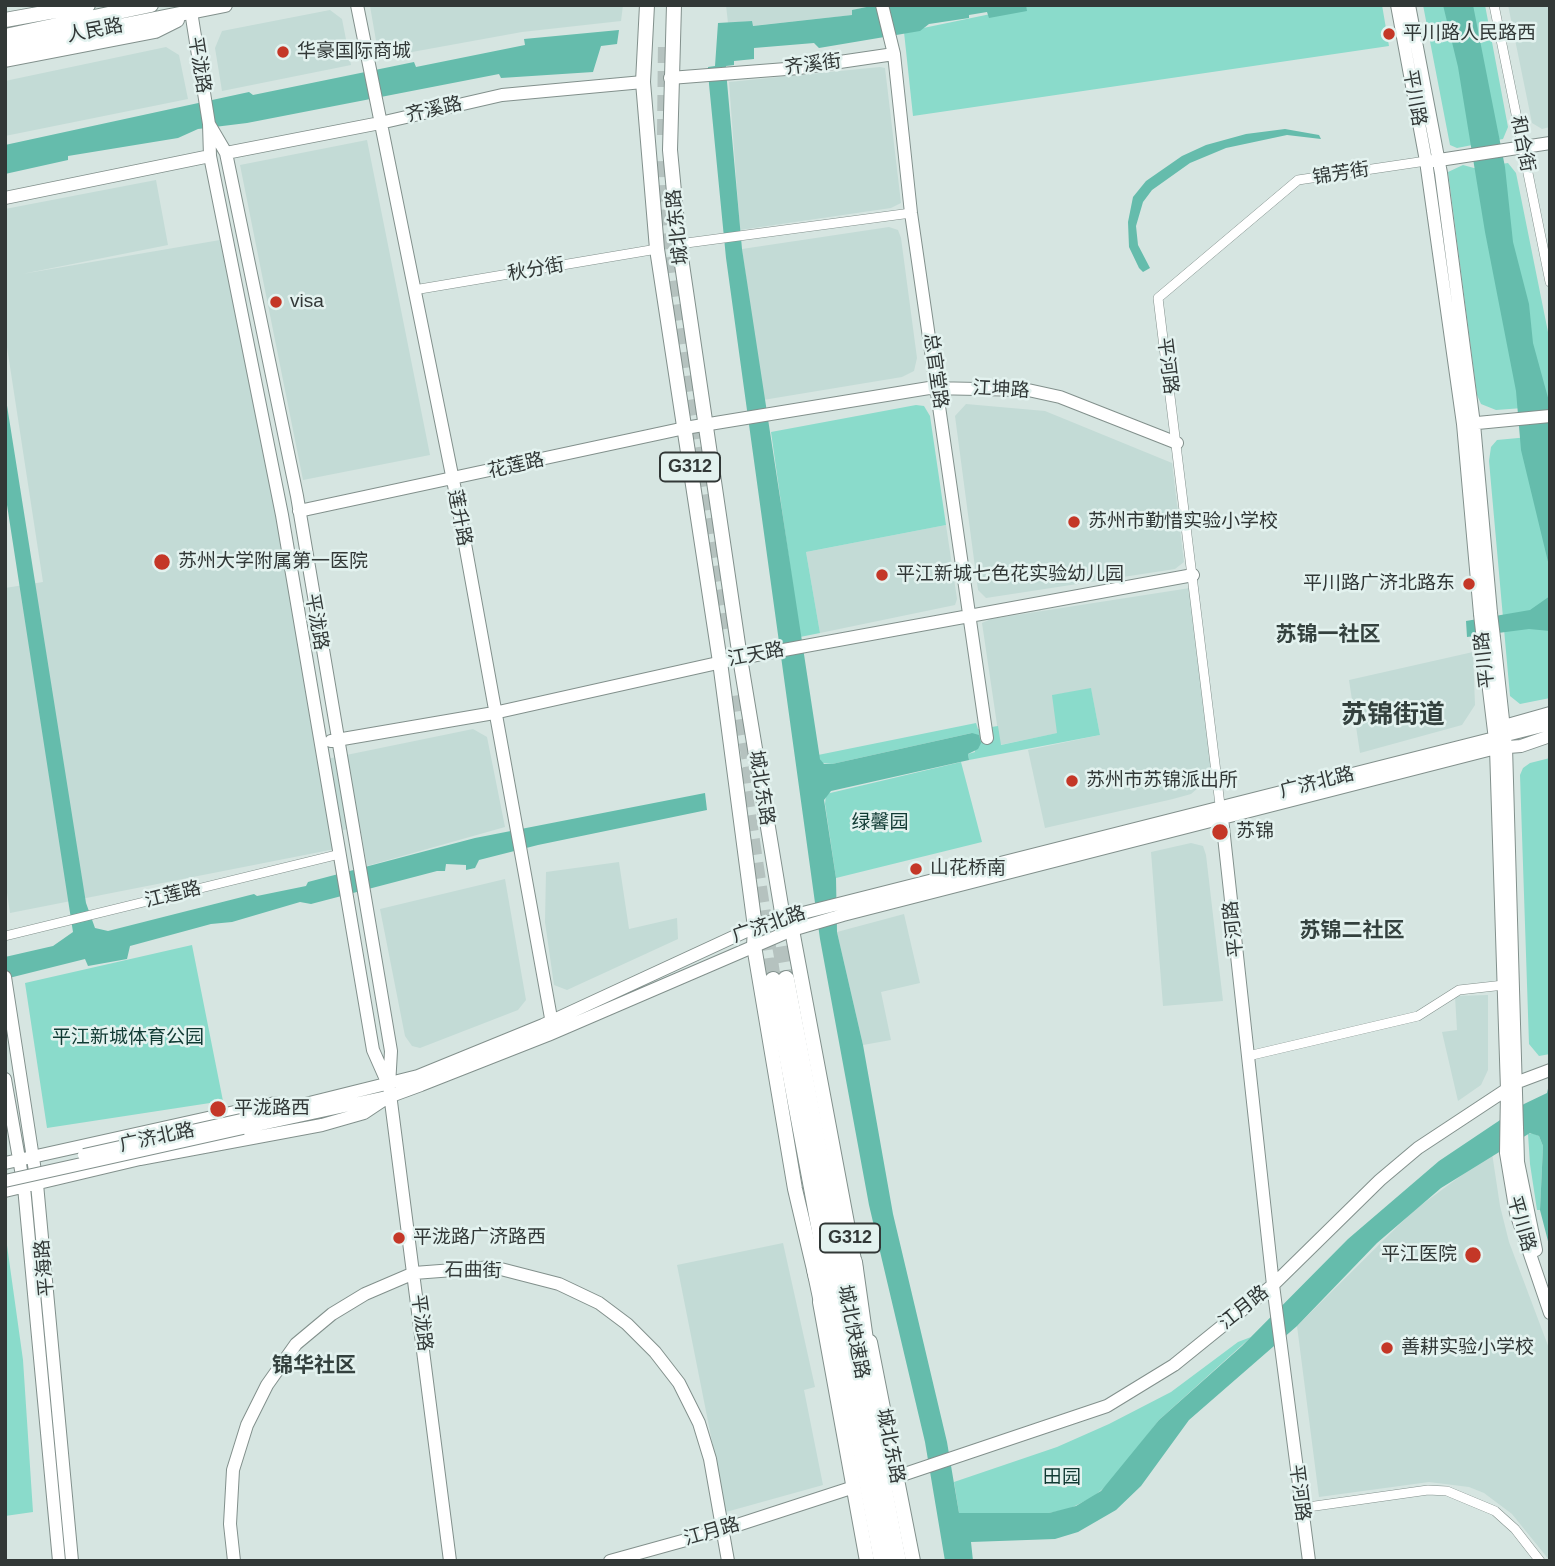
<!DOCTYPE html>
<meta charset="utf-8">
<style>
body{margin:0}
#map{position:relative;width:1555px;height:1566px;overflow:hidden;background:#d6e5e1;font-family:Arial,sans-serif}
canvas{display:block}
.frame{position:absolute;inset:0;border:7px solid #323837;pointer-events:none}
</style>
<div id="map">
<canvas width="1555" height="1566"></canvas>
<div class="frame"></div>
</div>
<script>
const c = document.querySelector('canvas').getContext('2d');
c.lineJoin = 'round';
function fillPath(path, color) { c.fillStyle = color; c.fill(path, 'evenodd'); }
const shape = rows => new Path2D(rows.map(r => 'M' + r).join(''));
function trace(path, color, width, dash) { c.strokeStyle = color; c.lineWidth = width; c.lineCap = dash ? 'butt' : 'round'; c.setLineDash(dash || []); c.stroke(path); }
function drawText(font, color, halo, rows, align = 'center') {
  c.font = font + ' Arial,"Noto Sans SC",sans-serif'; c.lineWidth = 5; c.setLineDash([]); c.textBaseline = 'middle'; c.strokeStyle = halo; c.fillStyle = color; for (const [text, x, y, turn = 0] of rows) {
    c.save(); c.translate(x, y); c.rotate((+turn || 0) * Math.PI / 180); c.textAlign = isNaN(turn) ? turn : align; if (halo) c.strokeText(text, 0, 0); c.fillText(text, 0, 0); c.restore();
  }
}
fillPath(shape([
 [623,5,621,21,522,32,379,58,370,6],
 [726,5,876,5,853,10,853,15,752,26,751,21,728,23],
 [1508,5,1550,5,1550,127,1542,129,1532,123],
 [330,10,342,19,351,65,222,91,215,48,222,31],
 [166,47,179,55,188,99,5,136,5,81],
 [880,67,885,68,901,203,891,208,740,230,729,82],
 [367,140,430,455,303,480,240,165],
 [156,180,168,245,22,274,220,240,281,541,317,761,473,729,487,737,505,827,367,866,360,827,332,832,335,849,10,913,5,879,5,588,43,582,5,334,5,209],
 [889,227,898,230,901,238,917,358,914,371,902,377,763,400,742,249],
 [966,404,1045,411,1172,463,1184,562,1175,569,986,598,978,590,955,416],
 [946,525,957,599,955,605,820,633,806,552],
 [1190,588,1211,767,1205,782,1191,794,1173,799,1045,828,1028,750,1100,735,1091,689,1053,695,1058,733,1000,745,982,623,991,619],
 [1473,652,1475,705,1462,725,1360,753,1349,680],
 [1191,843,1203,846,1206,855,1223,1001,1163,1006,1151,852],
 [619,862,629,929,677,918,678,939,567,990,554,985,545,922,546,872],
 [505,879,526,1000,518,1010,420,1048,412,1046,405,1036,380,909],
 [904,914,920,983,881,992,891,1040,863,1045,837,932],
 [1488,995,1488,1070,1481,1085,1458,1101,1442,1032,1457,1030,1455,996],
 [1492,1153,1500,1206,1509,1242,1550,1351,1550,1561,1512,1514,1484,1493,1469,1487,1429,1482,1319,1497,1297,1326,1413,1211],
 [783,1243,815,1387,804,1390,823,1485,726,1512,677,1265]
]), '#c3dbd6');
fillPath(shape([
 [1034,5,1382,5,1389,46,913,116,904,32],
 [1423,5,1485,5,1508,127,1503,139,1457,148,1450,145],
 [1508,163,1516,173,1550,342,1550,406,1496,410,1481,404,1477,395,1448,172,1463,165,1474,168],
 [916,405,924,406,930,416,946,525,806,552,820,633,800,637,771,432],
 [1550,435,1550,698,1520,704,1510,696,1489,461,1491,447,1497,440],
 [1091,688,1100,735,969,760,968,754,975,752,972,733,832,764,822,763,818,755,976,723,978,729,998,726,1001,745,1057,733,1052,695],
 [1550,758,1550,1054,1539,1056,1529,1044,1520,775,1523,768,1530,763],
 [961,762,982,842,836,878,825,804,826,794],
 [192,945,223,1101,47,1128,25,983],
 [1532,1133,1539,1136,1543,1146,1540,1210,1537,1210,1530,1164,1528,1134],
 [5,1231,23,1360,33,1512,5,1516],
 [1251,1337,1159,1420,1112,1481,1093,1497,1069,1509,1049,1513,959,1513,954,1482,1057,1447,1109,1424,1171,1392,1238,1342]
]), '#8adbcb');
fillPath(shape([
 [876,5,1026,5,1027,11,989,18,987,12,969,15,969,18,929,24,920,31,819,48,814,43,754,48,754,59,734,61,734,65,726,66,727,82,742,249,820,759,824,764,832,764,972,733,979,735,981,743,978,749,968,754,969,760,831,791,824,800,836,878,837,932,863,1045,893,1214,947,1442,959,1513,1049,1513,1076,1506,1101,1491,1159,1420,1242,1346,1348,1239,1439,1161,1524,1104,1547,1093,1550,1080,1550,1249,1540,1210,1543,1146,1539,1136,1530,1133,1441,1188,1377,1243,1297,1326,1189,1420,1141,1486,1116,1510,1078,1532,1055,1539,971,1542,973,1561,945,1561,925,1442,869,1205,820,939,726,258,709,84,708,67,715,66,718,23,752,21,753,26,852,15,852,10],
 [1443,5,1473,5,1505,167,1513,242,1529,304,1533,343,1550,405,1550,570,1521,450,1516,391,1485,232,1458,67],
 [619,30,617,44,601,46,593,72,501,78,499,74,247,123,198,129,178,138,68,156,68,160,5,174,5,145,249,92,253,95,414,62,416,67,525,45,524,39],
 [1285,129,1319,135,1321,139,1287,135,1226,148,1190,163,1152,190,1143,202,1136,226,1138,245,1150,268,1143,272,1139,268,1129,247,1128,222,1133,197,1146,181,1182,156,1206,145,1246,134],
 [5,393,86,903,95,928,108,931,254,894,257,896,306,886,308,882,475,838,705,793,707,810,538,845,479,860,475,868,466,870,466,865,446,864,445,871,437,871,311,904,300,902,232,922,211,924,130,946,127,959,88,966,85,959,5,979,5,957,53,946,73,932,5,492],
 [1550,596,1550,631,1529,629,1467,637,1466,621,1530,610]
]), '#65bcac');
trace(shape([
 [665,135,666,39],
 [665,161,666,196,691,388,729,631],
 [739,695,753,780],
 [741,768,773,980],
 [776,923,786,979]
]), '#b5c2bf', 16, [16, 8]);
const street = shape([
 [1494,5,1550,282],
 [679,244,911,213],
 [414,290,657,249],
 [1221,813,1158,298,1298,180,1426,161],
 [5,936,340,854],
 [1248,1056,1418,1016,1459,990,1504,985],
 [1301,1508,1428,1490,1447,1491,1495,1511,1515,1529,1540,1561]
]);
const secondary = shape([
 [190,5,209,124,210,156,282,515,373,1050,388,1084],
 [357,5,457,500,553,1029],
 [882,5,894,54,911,213,987,738],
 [1397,5,1426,161,1463,424,1480,614],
 [1409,5,1441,173,1474,424,1491,613],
 [670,78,799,68,894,54],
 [209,124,226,153,297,496,391,1051,389,1086,450,1561],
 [226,153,380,123,502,95,643,82],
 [1433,161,1550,143],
 [5,198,210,156],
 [1467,424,1550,416],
 [299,511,685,428,929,388,1028,390,1060,397,1177,443],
 [1494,638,1506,747,1518,1162,1536,1250],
 [1483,640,1496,748,1507,1090,1506,1153,1516,1213,1550,1313],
 [1499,732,1504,726,1550,713],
 [331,741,494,713,740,658,1193,575],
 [1222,818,1273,1285,1309,1561],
 [5,977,37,1184,72,1561],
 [5,1079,24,1187,59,1561],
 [241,1120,418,1076,543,1025,755,927,783,918,1550,724],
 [243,1128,391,1096,421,1085,548,1035,792,930,843,915,1496,748,1521,746,1550,736],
 [5,1163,275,1103],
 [5,1191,140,1159,322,1125,364,1113,382,1101],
 [896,1477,1107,1406,1174,1365,1273,1285,1380,1180,1418,1148,1518,1082,1550,1070],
 [234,1561,230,1524,233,1470,247,1425,267,1385,296,1344,332,1314,365,1294,414,1273,493,1267,559,1284,599,1303,627,1324,655,1352,679,1383,699,1423,710,1459,728,1561],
 [610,1561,722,1530,854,1487]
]);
const primary = shape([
 [647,5,643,82,657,249,720,662,755,927,754,946,795,1189,816,1278],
 [674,5,670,150,679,244,740,658,783,918,792,930,856,1271],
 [5,20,88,5],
 [5,36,151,5],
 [5,49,225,5],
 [5,60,155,31,177,20],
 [820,1302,867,1561],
 [870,1342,913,1561]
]);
const highway = shape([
 [786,979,898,1561],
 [773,980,882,1561],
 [854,1262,867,1354],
 [815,1269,824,1312]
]);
trace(street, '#82908c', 10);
trace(secondary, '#82908c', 14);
trace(primary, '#82908c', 16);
trace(highway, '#82908c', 18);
trace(street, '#fff', 9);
trace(secondary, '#fff', 12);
trace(primary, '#fff', 14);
trace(highway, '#fff', 16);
const secondaryBridge = shape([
 [1491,613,1494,638],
 [1480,614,1483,640],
 [84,1155,241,1120],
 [5,1181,243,1128]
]);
trace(secondaryBridge, '#82908c', 14, []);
trace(secondaryBridge, '#fff', 12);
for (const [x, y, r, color] of [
 [1389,34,7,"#c43727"],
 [283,52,7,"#c43727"],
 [276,302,7,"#c43727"],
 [1074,522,7,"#c43727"],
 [162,562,9,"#c43727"],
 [882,575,7,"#c43727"],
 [1469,584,7,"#c43727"],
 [1072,781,7,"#c43727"],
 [1220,832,9,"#c43727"],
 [916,869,7,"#c43727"],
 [218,1109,9,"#c43727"],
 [399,1238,7,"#c43727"],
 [1473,1255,9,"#c43727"],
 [1387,1348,7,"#c43727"]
]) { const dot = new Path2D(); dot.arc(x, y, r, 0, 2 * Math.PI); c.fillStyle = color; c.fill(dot); trace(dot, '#e3f2ef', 2.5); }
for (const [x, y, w] of [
 [690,467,60],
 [850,1238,60]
]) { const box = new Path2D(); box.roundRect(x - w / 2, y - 14.5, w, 29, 5); c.fillStyle = '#e3f2ef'; c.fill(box); trace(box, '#323837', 2); }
drawText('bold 18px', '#323837', null, [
 ["G312",690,467],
 ["G312",850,1238]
]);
drawText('19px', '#323837', '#e3f2ef', [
 ["人民路",95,31,-11],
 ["平泷路",199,65,81],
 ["齐溪街",813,65,-7],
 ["平川路",1414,98,80],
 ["齐溪路",434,110,-13],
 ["和合街",1522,144,79],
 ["锦芳街",1341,174,-9],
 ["城北东路",678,227,-96],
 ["秋分街",536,270,-10],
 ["平河路",1167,366,83],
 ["总官堂路",935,371,82],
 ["江坤路",1001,390,3],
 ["花莲路",516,466,-13],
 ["莲升路",459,518,79],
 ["平泷路",316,622,80],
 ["江天路",756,655,-11],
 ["平川路",1485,660,-96],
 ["广济北路",1317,783,-14],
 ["城北东路",761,788,81],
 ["江莲路",173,895,-14],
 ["广济北路",769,925,-19],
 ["平河路",1234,929,-96],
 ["广济北路",157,1138,-12],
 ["平川路",1521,1224,74],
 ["平海路",45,1268,-95],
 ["石曲街",473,1271,1],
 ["江月路",1244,1308,-39],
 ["平泷路",421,1323,83],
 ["城北快速路",853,1332,79],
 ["城北东路",890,1446,79],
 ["平河路",1299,1493,83],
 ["江月路",712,1532,-16]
]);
drawText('19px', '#323837', '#e3f2ef', [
 ["平川路人民路西",1403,34],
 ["华豪国际商城",297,52],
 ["visa",290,302],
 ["苏州市勤惜实验小学校",1088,522],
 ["苏州大学附属第一医院",178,562],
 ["平江新城七色花实验幼儿园",896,575],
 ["平川路广济北路东",1455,584,"right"],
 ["苏州市苏锦派出所",1086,781],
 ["苏锦",1236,832],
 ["山花桥南",930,869],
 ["平泷路西",234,1109],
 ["平泷路广济路西",413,1238],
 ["平江医院",1457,1255,"right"],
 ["善耕实验小学校",1401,1348]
], 'left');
drawText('19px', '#103a33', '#e3f2ef', [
 ["绿馨园",880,823],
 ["平江新城体育公园",128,1038],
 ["田园",1062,1478]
]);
drawText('bold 21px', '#34413e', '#e3f2ef', [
 ["苏锦一社区",1328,635],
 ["苏锦二社区",1352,931],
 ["锦华社区",314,1366]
]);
drawText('bold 26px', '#34413e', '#e3f2ef', [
 ["苏锦街道",1393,716]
]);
</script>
